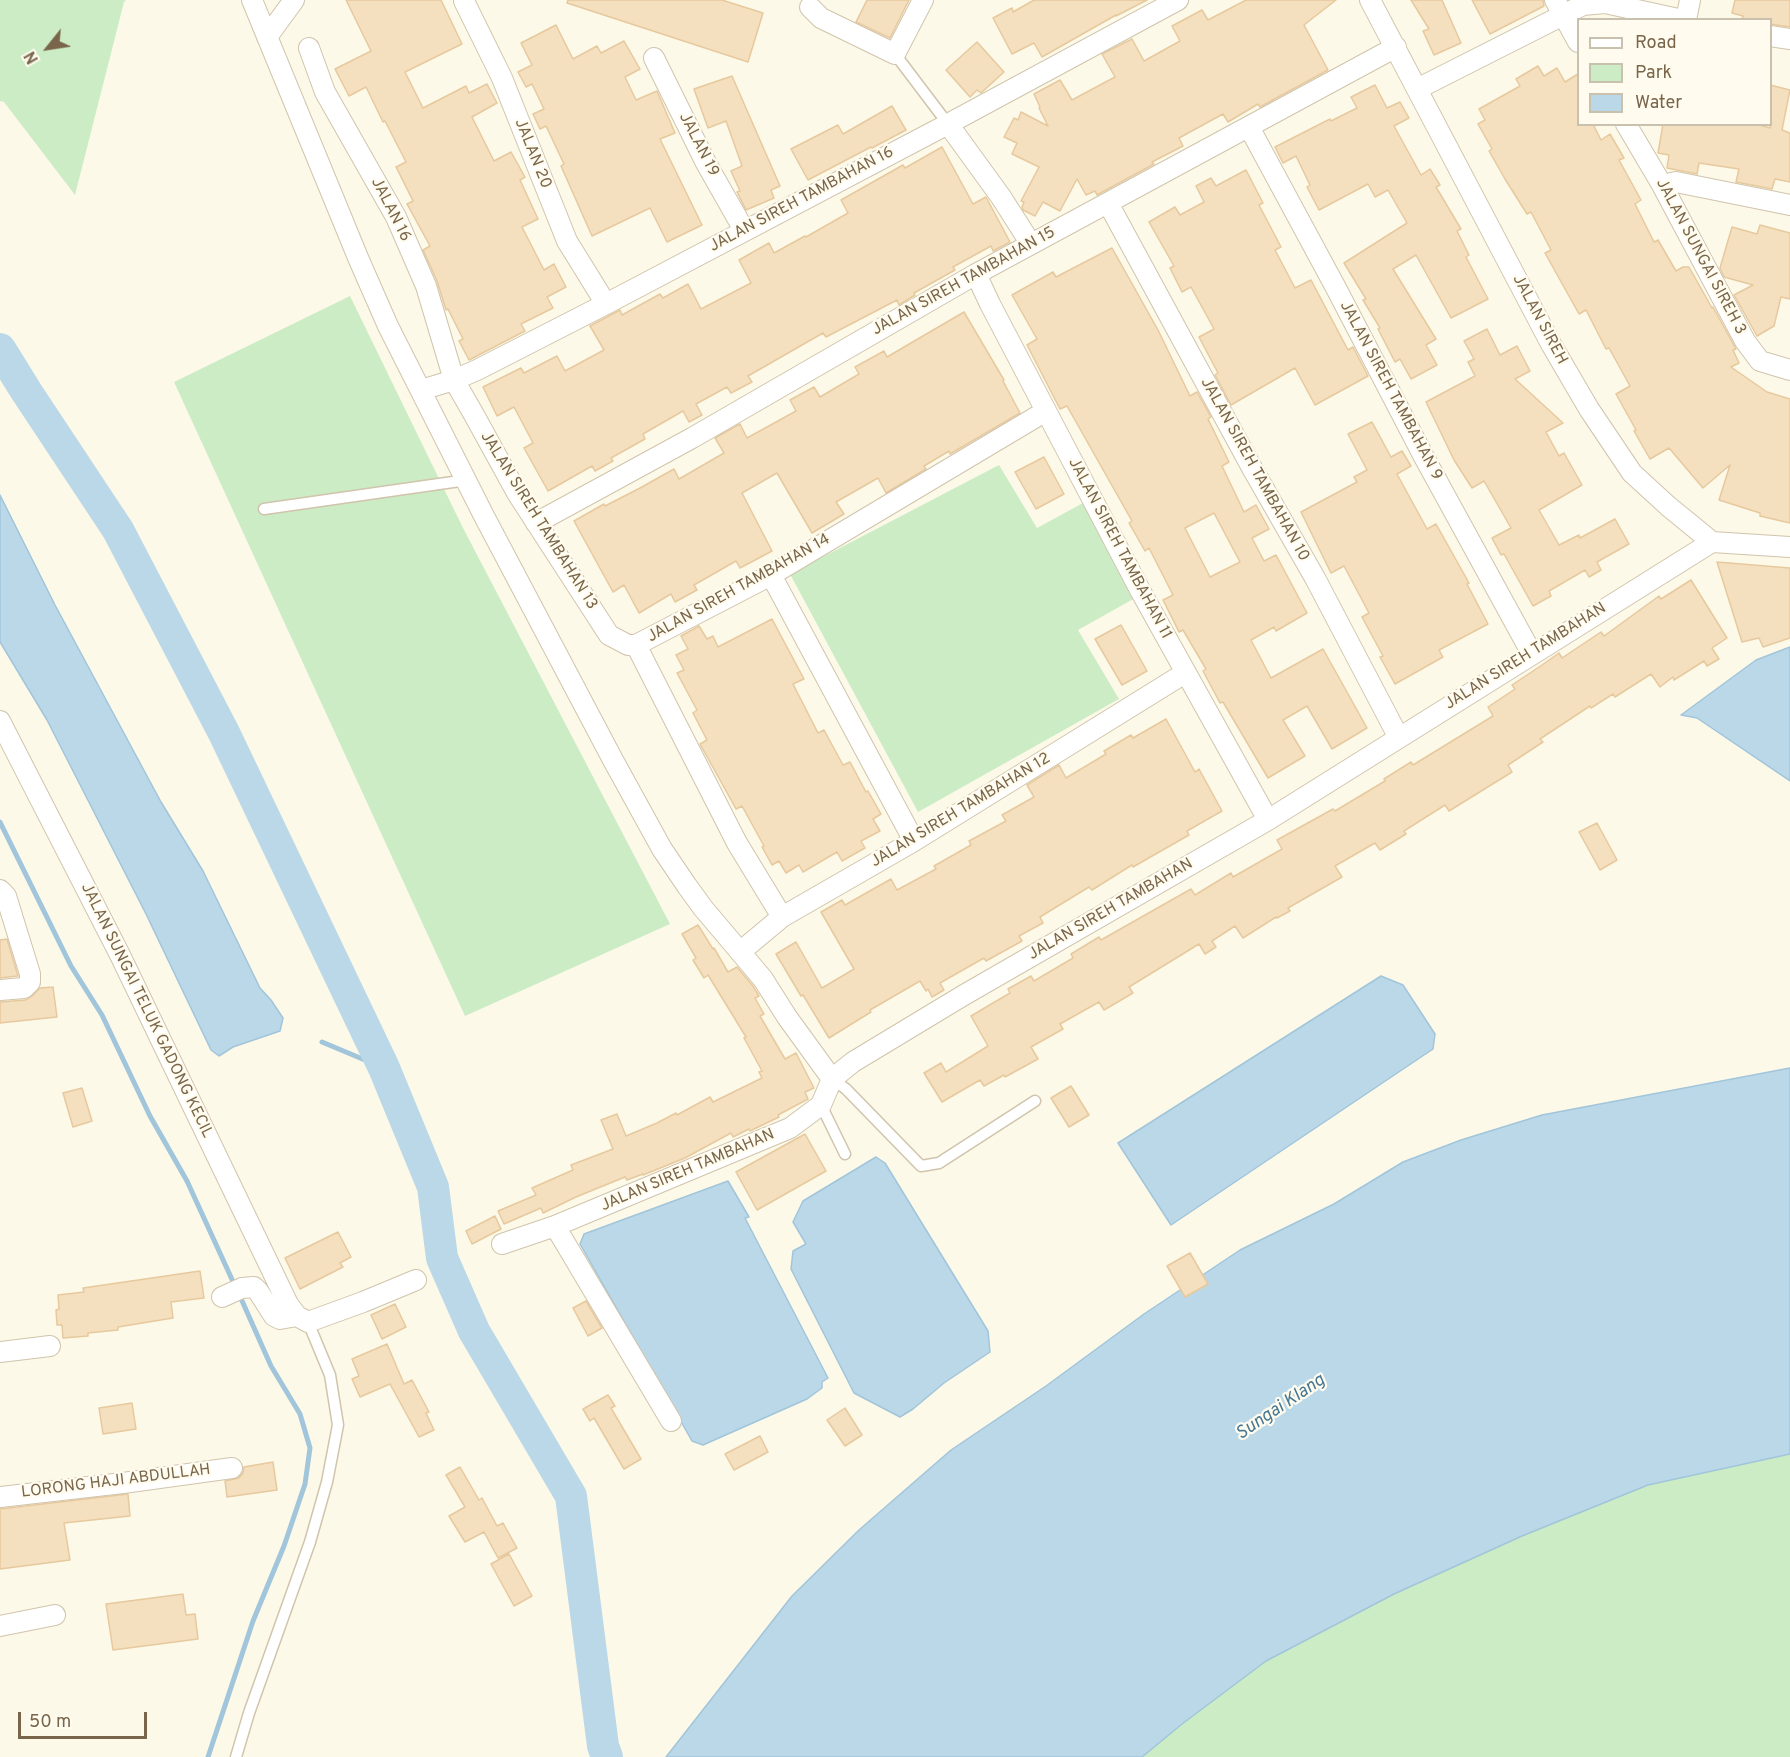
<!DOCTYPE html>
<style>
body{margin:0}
#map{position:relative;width:1790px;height:1757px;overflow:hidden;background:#fdf9e8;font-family:Overpass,sans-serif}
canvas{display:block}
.legend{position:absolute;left:1577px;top:18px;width:195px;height:108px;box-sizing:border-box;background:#fffcef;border:2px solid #c9c0ad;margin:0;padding:8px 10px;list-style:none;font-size:18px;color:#79654a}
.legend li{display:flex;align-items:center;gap:12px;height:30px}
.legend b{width:30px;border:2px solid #c9c0ad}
.north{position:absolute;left:18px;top:18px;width:60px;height:60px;-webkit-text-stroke:4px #fffcef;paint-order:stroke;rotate:240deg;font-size:16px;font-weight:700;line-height:24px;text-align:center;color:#79654a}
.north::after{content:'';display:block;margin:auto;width:21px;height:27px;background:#79654a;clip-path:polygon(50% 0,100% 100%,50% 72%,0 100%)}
.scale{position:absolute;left:18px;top:1712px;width:129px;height:27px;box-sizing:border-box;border:3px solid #79654a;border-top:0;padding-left:8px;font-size:18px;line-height:21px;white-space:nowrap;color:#79654a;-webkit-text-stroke:4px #fffcef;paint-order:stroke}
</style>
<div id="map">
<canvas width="1790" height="1757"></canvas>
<ul class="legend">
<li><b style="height:8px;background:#fff"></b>Road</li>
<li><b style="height:16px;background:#ccecc5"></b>Park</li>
<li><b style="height:16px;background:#bbd8e8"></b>Water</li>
</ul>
<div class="north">N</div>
<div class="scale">50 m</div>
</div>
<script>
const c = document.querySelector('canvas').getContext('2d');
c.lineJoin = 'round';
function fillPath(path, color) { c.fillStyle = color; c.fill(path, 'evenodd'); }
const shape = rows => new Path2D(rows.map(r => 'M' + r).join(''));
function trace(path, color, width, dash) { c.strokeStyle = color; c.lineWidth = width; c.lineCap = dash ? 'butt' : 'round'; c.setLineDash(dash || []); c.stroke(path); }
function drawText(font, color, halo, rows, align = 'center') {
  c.font = font + ' Overpass,sans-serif'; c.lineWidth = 4.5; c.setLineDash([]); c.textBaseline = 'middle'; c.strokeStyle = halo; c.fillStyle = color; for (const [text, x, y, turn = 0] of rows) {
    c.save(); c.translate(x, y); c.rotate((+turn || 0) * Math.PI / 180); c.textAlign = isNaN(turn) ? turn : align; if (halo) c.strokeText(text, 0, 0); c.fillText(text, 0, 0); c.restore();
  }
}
fillPath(shape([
 [0,0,126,0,124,2,75,195,4,102,0,101],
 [350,296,463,528,670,924,465,1016,174,382],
 [999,465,1037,528,1083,503,1135,598,1078,630,1119,699,918,812,790,574],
 [1790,1454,1790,1757,1142,1757,1182,1724,1266,1661,1394,1594,1522,1536,1648,1485]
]), '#ccecc5');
const water = shape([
 [0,495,55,605,161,802,203,871,260,988,271,1000,283,1018,280,1031,233,1047,219,1056,211,1050,146,914,47,720,0,642,0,495],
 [1790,647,1790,781,1697,718,1681,715,1756,660,1790,647],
 [1381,976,1403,985,1435,1034,1433,1049,1171,1225,1118,1143,1381,976],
 [1790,1068,1790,1454,1648,1485,1522,1536,1394,1594,1266,1661,1182,1724,1142,1757,666,1757,792,1596,859,1530,951,1450,1046,1386,1144,1314,1240,1250,1334,1204,1403,1162,1461,1140,1542,1115,1790,1068],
 [876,1157,885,1163,988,1331,990,1352,944,1383,913,1409,900,1417,854,1393,791,1269,793,1251,806,1244,793,1222,803,1201,876,1157],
 [728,1181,749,1217,745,1218,828,1378,822,1382,822,1388,807,1399,703,1445,692,1441,580,1244,584,1234,728,1181]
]);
fillPath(water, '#bbd8e8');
trace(water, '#a1c5da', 1.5);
trace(shape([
 [0,822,71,966,102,1015,150,1116,187,1181,235,1286],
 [322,1042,384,1068],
 [208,1757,253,1621,284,1546,305,1484,310,1448,300,1414,271,1366,239,1294]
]), '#a1c5da', 5);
trace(shape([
 [0,349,26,391,118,530,224,733,384,1068,433,1187,442,1258,474,1331,571,1496,603,1746,607,1757]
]), '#bbd8e8', 32);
const building = shape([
 [346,0,441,0,462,44,405,72,423,108,466,86,469,93,487,84,497,103,472,117,494,161,511,152,525,177,520,180,538,219,522,227,544,270,554,264,566,287,547,297,553,308,521,324,525,331,469,360,459,341,463,339,448,309,446,310,437,281,423,250,430,246,407,204,413,201,396,167,406,162,385,121,383,122,366,87,349,96,335,69,371,51,346,0],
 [568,0,722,0,763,13,748,62,567,3,568,0],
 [867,0,909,0,890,38,856,22,867,0],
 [1034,0,1147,0,1116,16,1116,15,1042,57,1034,43,1012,54,993,18,1012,8,1013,12,1034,0],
 [1246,0,1336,0,1304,25,1328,70,1260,107,1258,104,1228,122,1223,114,1179,138,1183,146,1152,162,1154,164,1097,195,1095,191,1086,195,1077,179,1060,211,1043,202,1035,216,1023,210,1022,207,1024,202,1021,201,1039,167,1012,154,1017,143,1004,137,1014,118,1018,120,1021,112,1048,126,1039,108,1040,107,1034,94,1060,80,1072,100,1115,77,1102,54,1132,39,1144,61,1180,41,1172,26,1202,10,1208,20,1246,0],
 [1411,0,1442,0,1461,43,1434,55,1423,31,1429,29,1411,0],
 [1472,0,1543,0,1544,6,1490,34,1472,0],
 [1735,0,1790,0,1790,27,1770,24,1770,20,1742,20,1743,16,1732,13,1735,0],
 [556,25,573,59,597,46,601,53,624,41,640,69,625,77,636,100,657,91,675,133,660,139,702,225,667,242,650,208,592,236,561,166,564,164,546,126,540,129,533,114,544,109,532,84,526,87,518,72,532,65,521,43,556,25],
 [977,42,1004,72,981,93,977,90,970,97,946,70,977,42],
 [1538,66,1544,76,1557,68,1565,82,1578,74,1578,124,1593,124,1601,140,1610,134,1624,158,1619,160,1641,200,1635,204,1654,242,1658,240,1676,271,1683,267,1689,267,1712,308,1713,307,1736,349,1733,350,1739,363,1731,367,1767,392,1790,399,1790,523,1760,516,1760,513,1719,500,1730,465,1703,488,1669,448,1650,459,1634,431,1636,430,1616,394,1630,386,1609,348,1606,349,1586,310,1579,314,1545,253,1551,250,1531,212,1527,214,1505,179,1489,151,1492,149,1478,124,1485,120,1479,109,1520,86,1516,79,1538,66],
 [732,76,780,186,771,190,774,198,746,210,737,192,740,191,731,171,742,166,726,121,708,128,694,89,732,76],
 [1375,85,1387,108,1400,102,1409,118,1394,126,1421,175,1430,169,1440,185,1436,187,1461,229,1457,231,1469,255,1466,257,1488,299,1451,318,1416,255,1393,269,1436,339,1426,345,1437,365,1411,379,1400,359,1395,362,1378,329,1380,328,1363,300,1366,299,1344,263,1407,223,1388,190,1375,197,1368,184,1319,210,1307,187,1310,185,1296,156,1283,163,1275,147,1330,119,1331,121,1357,108,1351,97,1375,85],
 [1770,85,1790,90,1782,130,1790,133,1790,182,1775,179,1772,189,1736,182,1739,169,1699,163,1697,174,1667,168,1669,155,1658,153,1663,124,1756,124,1770,128,1770,85],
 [892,106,906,130,872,148,871,147,808,180,791,149,838,125,843,134,892,106],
 [942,147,973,204,986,197,1010,242,993,251,991,246,953,267,955,270,914,293,915,295,899,305,897,300,826,337,823,333,748,376,752,382,731,393,727,387,696,404,702,415,689,422,683,411,643,434,645,439,611,458,613,461,595,471,592,466,548,491,524,448,533,443,514,407,497,416,483,387,521,368,524,373,557,356,565,371,604,350,590,326,620,310,622,315,660,294,663,298,688,284,701,309,751,283,739,260,769,243,774,253,805,236,806,237,848,213,841,200,903,165,905,168,942,147],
 [1246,170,1263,203,1259,205,1281,247,1275,250,1295,288,1311,280,1348,350,1353,347,1368,376,1315,405,1295,368,1231,405,1215,375,1218,373,1199,337,1214,329,1191,287,1182,292,1170,268,1174,266,1149,222,1175,207,1180,215,1204,202,1196,186,1211,178,1216,186,1246,170],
 [1760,225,1790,233,1790,299,1781,297,1774,326,1757,336,1734,295,1753,285,1724,277,1720,268,1732,227,1757,234,1760,225],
 [1112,248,1158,330,1190,396,1197,392,1211,417,1208,419,1229,462,1222,466,1244,512,1256,505,1269,529,1252,538,1264,561,1276,555,1307,613,1276,631,1274,627,1251,640,1271,678,1323,649,1367,728,1332,749,1307,706,1283,720,1305,756,1268,778,1223,702,1220,703,1203,671,1206,669,1183,630,1179,632,1163,600,1173,595,1149,548,1145,551,1129,523,1132,521,1067,406,1060,409,1027,345,1037,339,1012,295,1053,272,1056,277,1112,248],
 [1214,513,1240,562,1210,577,1185,528,1214,513],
 [964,312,1004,380,1003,381,1020,413,950,454,949,451,924,466,926,469,886,493,878,478,836,502,844,514,812,533,777,473,742,493,772,551,740,568,736,561,694,585,697,590,675,602,671,594,639,613,624,585,613,592,574,521,604,504,605,506,640,488,674,469,679,479,724,453,715,438,740,424,747,438,796,411,790,400,814,387,820,397,859,374,855,367,884,351,887,357,964,312],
 [1487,329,1500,355,1517,346,1530,371,1515,379,1563,423,1546,432,1559,456,1564,453,1582,485,1539,510,1559,545,1579,535,1580,538,1615,519,1629,544,1597,562,1601,570,1589,577,1585,570,1549,591,1551,596,1533,606,1504,554,1501,555,1492,538,1511,528,1484,481,1472,488,1454,460,1426,402,1475,376,1468,362,1474,359,1464,341,1487,329],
 [1372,422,1391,457,1402,451,1411,466,1397,474,1427,529,1436,524,1469,583,1467,584,1488,624,1439,650,1443,657,1395,684,1380,657,1383,656,1362,617,1369,613,1344,566,1331,573,1301,512,1357,482,1354,477,1367,470,1348,434,1372,422],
 [1044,457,1064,494,1036,509,1015,472,1044,457],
 [1717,562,1790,568,1790,638,1763,647,1759,638,1742,642,1717,562],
 [1691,580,1727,638,1712,648,1719,659,1707,666,1704,661,1674,680,1673,677,1660,687,1651,674,1615,697,1613,694,1591,708,1590,706,1540,739,1543,742,1508,765,1512,772,1449,811,1445,805,1404,831,1406,834,1380,850,1375,843,1335,866,1342,877,1288,908,1290,911,1277,918,1276,917,1243,938,1235,926,1212,941,1216,947,1205,954,1199,944,1129,987,1133,993,1104,1010,1099,1002,1060,1024,1063,1029,1031,1047,1038,1059,1005,1077,1004,1075,984,1086,980,1080,942,1102,924,1073,941,1063,946,1072,988,1046,971,1016,1010,993,1008,989,1031,976,1034,981,1073,958,1071,954,1099,937,1101,940,1191,889,1195,895,1231,873,1233,877,1282,849,1277,840,1333,809,1335,811,1385,781,1384,779,1411,762,1413,765,1493,716,1488,707,1515,689,1512,685,1542,665,1559,653,1562,658,1601,632,1604,636,1659,596,1661,599,1691,580],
 [772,619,804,679,793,684,818,733,824,730,843,765,850,762,866,792,868,791,881,814,873,819,880,831,861,841,865,848,842,861,837,852,803,872,799,865,786,873,779,861,772,865,762,847,764,846,742,806,736,809,700,744,707,740,693,713,697,710,677,673,684,670,676,655,688,649,681,636,699,626,707,639,713,636,718,647,772,619],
 [1121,625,1147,671,1122,685,1095,639,1121,625],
 [1166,719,1195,772,1199,769,1222,811,1187,831,1189,835,1133,867,1132,865,1092,890,1089,887,1040,917,1043,923,1019,936,1022,941,986,961,984,958,940,983,944,990,932,997,928,989,926,991,920,981,870,1010,871,1012,829,1038,803,995,801,996,776,954,796,942,822,988,854,969,821,912,842,900,845,905,891,879,897,890,936,869,934,866,971,845,969,841,1006,821,1002,815,1034,797,1027,785,1059,765,1066,778,1106,754,1104,751,1131,735,1133,738,1166,719],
 [1597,823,1617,860,1600,870,1579,832,1597,823],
 [698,925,713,949,714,948,728,972,737,967,753,986,759,996,755,998,764,1014,760,1016,785,1059,796,1053,814,1088,805,1092,808,1099,778,1115,779,1117,750,1131,749,1129,733,1137,731,1133,685,1158,643,1175,643,1174,627,1180,625,1177,576,1197,543,1213,541,1208,504,1224,498,1211,536,1195,532,1188,573,1170,571,1165,613,1149,601,1120,617,1114,626,1136,657,1123,676,1113,677,1115,710,1097,713,1102,762,1078,759,1072,762,1071,744,1038,746,1037,708,975,704,978,693,960,696,958,682,934,698,925],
 [7,939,18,976,0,978,0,940,7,939],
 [53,987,57,1017,0,1023,0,1002,26,1000,32,996,40,988,53,987],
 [1071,1086,1089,1115,1069,1127,1051,1098,1071,1086],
 [82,1088,92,1121,73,1127,63,1093,82,1088],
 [805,1134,826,1171,757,1210,736,1172,805,1134],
 [495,1216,501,1229,472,1244,466,1231,495,1216],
 [338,1232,351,1257,340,1263,343,1267,300,1289,285,1258,338,1232],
 [1190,1253,1208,1284,1185,1297,1167,1266,1190,1253],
 [200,1271,204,1298,171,1302,173,1318,118,1327,118,1330,88,1333,88,1336,63,1338,62,1325,57,1325,56,1310,59,1309,58,1295,84,1292,83,1288,200,1271],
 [586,1301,602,1328,588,1336,573,1308,586,1301],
 [395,1304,406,1327,382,1339,371,1315,395,1304],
 [387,1344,404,1384,412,1380,429,1412,426,1413,434,1430,419,1437,390,1384,360,1397,352,1379,359,1376,352,1359,387,1344],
 [608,1395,615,1406,611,1408,641,1459,624,1469,594,1418,590,1421,583,1409,608,1395],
 [132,1403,136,1429,103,1434,99,1408,132,1403],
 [845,1408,862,1435,845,1446,827,1420,845,1408],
 [760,1436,768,1452,734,1470,725,1454,760,1436],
 [273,1462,277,1490,227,1497,225,1481,239,1478,243,1473,244,1467,273,1462],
 [460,1467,479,1500,482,1498,497,1526,503,1523,517,1548,498,1558,484,1532,465,1542,449,1516,465,1507,446,1475,460,1467],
 [128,1494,130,1516,64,1523,70,1560,0,1569,0,1509,128,1494],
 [509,1554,532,1596,514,1606,491,1564,509,1554],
 [183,1594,186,1615,195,1614,198,1639,113,1650,106,1604,183,1594]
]);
fillPath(building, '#f4dfbe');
trace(building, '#e7c99e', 1.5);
const lane = shape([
 [895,54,948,124],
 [264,509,467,480],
 [832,1079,846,1089,921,1166,939,1163,1035,1101],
 [821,1105,845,1154],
 [236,1757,249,1713,310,1542,327,1482,338,1425,330,1375,308,1322]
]);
const street = shape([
 [252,0,359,260,388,326,484,516,613,760,662,849,687,886,703,908,763,979,787,1017,832,1079],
 [1370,0,1551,344,1589,409,1632,473,1668,506,1712,542,1790,547],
 [1555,0,1578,42],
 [464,1,502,78,567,241,606,304],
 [810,7,821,18,895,54,923,0],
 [1686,20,1690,0],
 [1770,36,1790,39],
 [267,37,294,0],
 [309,48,325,92,396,217,426,286,454,380,473,413,517,493,609,635,628,645,636,645],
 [654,58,706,163,744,230],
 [1417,89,1583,5,1605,3,1683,20],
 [948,124,1001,197,1031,244],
 [1626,124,1662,185,1745,341,1760,361,1790,370],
 [1249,127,1336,288,1424,457,1532,654],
 [1662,185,1676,182,1790,205],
 [1108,203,1252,468,1315,578,1399,738],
 [976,274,990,304,1141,592,1268,820],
 [421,390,454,380,477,370,606,304,948,124,1178,0],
 [536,523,692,438,976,274,1396,47],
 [771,575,914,841],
 [636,645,771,575,1046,411],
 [636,645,737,843,782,917],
 [0,721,120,955,288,1304,297,1316,308,1322,363,1302,416,1280],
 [0,890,6,896,30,974,30,982,24,988,0,990],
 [740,952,782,917,914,841,1185,673],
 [555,1226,671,1421],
 [502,1244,555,1226,790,1128,821,1105,832,1079,853,1062,964,995,1268,820,1712,542],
 [222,1297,242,1288,254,1287,258,1291,274,1316,280,1319,297,1316],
 [0,1352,50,1346],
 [0,1497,123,1483,232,1468],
 [0,1626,55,1615]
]);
trace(lane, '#d0c4ac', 13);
trace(street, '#d0c4ac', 22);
trace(lane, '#fff', 10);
trace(street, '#fff', 20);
drawText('16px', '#79654a', '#fffcef', [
 ["JALAN 19",698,145,63],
 ["JALAN 20",532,154,68],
 ["JALAN SIREH TAMBAHAN 16",802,200,-28],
 ["JALAN 16",390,210,63],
 ["JALAN SUNGAI SIREH 3",1700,257,62],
 ["JALAN SIREH TAMBAHAN 15",964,282,-29],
 ["JALAN SIREH",1539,320,62],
 ["JALAN SIREH TAMBAHAN 9",1390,391,62],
 ["JALAN SIREH TAMBAHAN 10",1254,470,61],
 ["JALAN SIREH TAMBAHAN 13",538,521,58],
 ["JALAN SIREH TAMBAHAN 11",1119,549,62],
 ["JALAN SIREH TAMBAHAN 14",739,589,-29],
 ["JALAN SIREH TAMBAHAN",1526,657,-32],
 ["JALAN SIREH TAMBAHAN 12",961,811,-31],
 ["JALAN SIREH TAMBAHAN",1111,910,-30],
 ["JALAN SUNGAI TELUK GADONG KECIL",146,1011,64],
 ["JALAN SIREH TAMBAHAN",688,1171,-23],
 ["LORONG HAJI ABDULLAH",116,1482,-7]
]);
drawText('italic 18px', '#457694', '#fffcef', [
 ["Sungai Klang",1281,1408,-34]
]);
</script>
